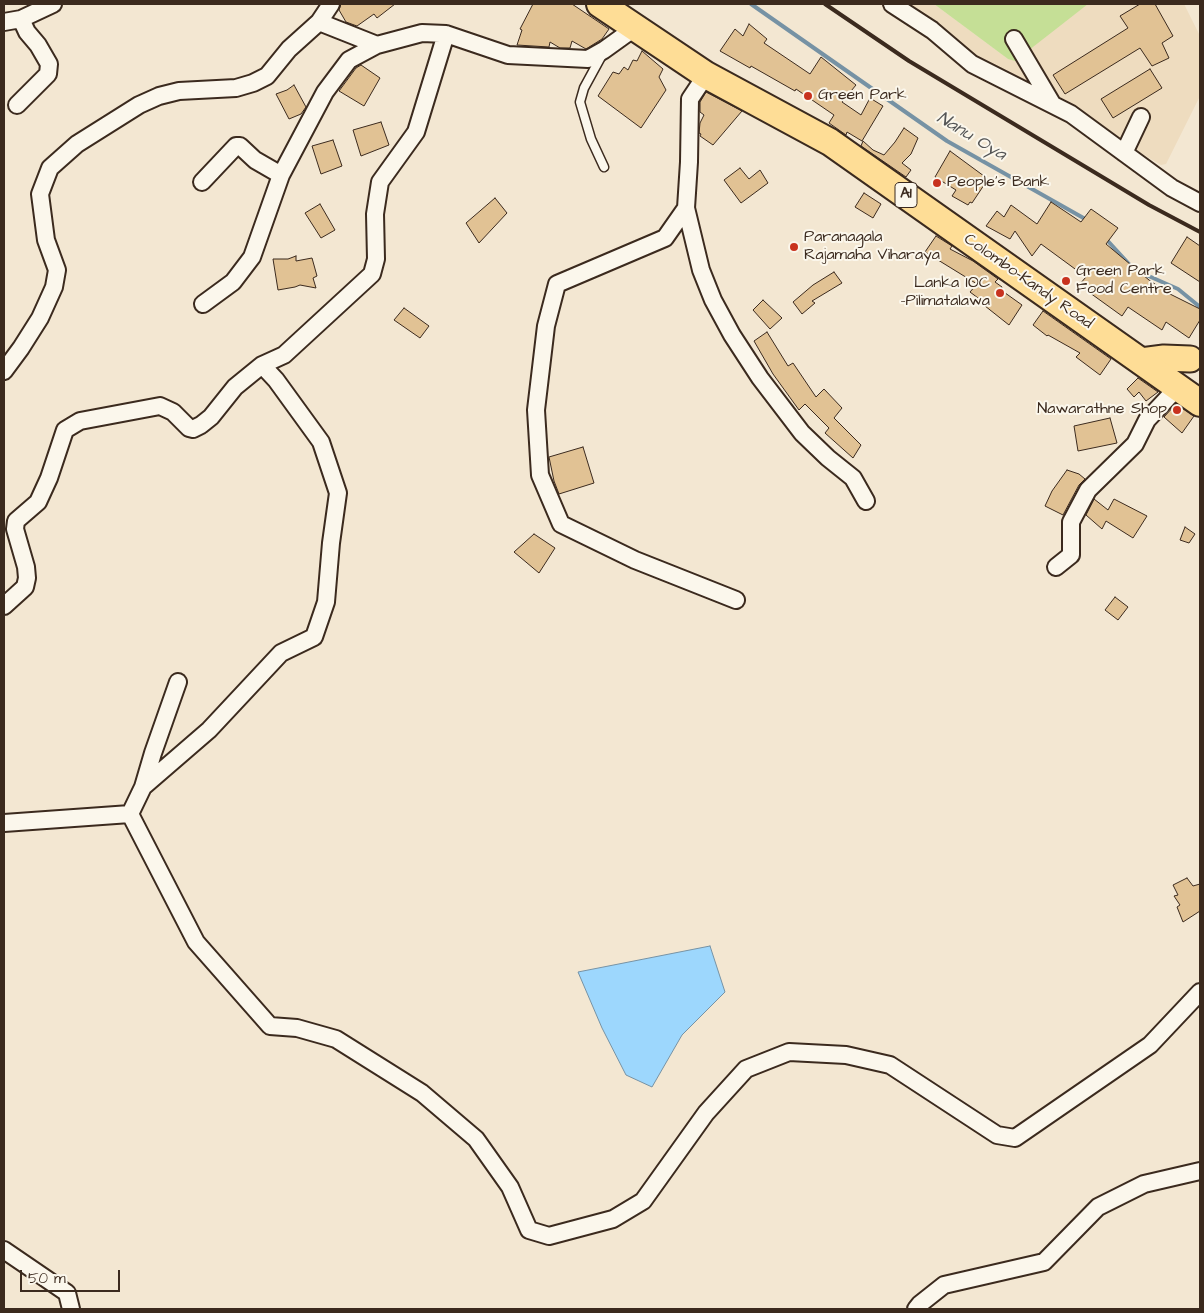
<!DOCTYPE html>
<style>
body{margin:0}
#map{position:relative;width:1204px;height:1313px;overflow:hidden;background:#f3e7d2;font-family:"Architects Daughter",sans-serif}
canvas{display:block}
.frame{position:absolute;inset:0;border:5px solid #3b2a1e;pointer-events:none}
.scale{position:absolute;left:20px;top:1270px;width:100px;height:22px;box-sizing:border-box;border:2px solid #3b2a1e;border-top:0;padding-left:6px;font-size:15px;line-height:18px;white-space:nowrap;color:#3b2a1e;-webkit-text-stroke:4px #fbf7ec;paint-order:stroke}
</style>
<div id="map">
<canvas width="1204" height="1313"></canvas>
<div class="frame"></div>
<div class="scale">50 m</div>
</div>
<script>
const c = document.querySelector('canvas').getContext('2d');
c.lineJoin = 'round';
function fillPath(path, color) { c.fillStyle = color; c.fill(path, 'evenodd'); }
const shape = rows => new Path2D(rows.map(r => 'M' + r).join(''));
function trace(path, color, width, dash) { c.strokeStyle = color; c.lineWidth = width; c.lineCap = dash ? 'butt' : 'round'; c.setLineDash(dash || []); c.stroke(path); }
function drawText(font, color, halo, rows, align = 'center') {
  c.font = font + ' "Architects Daughter",sans-serif'; c.lineWidth = 4; c.setLineDash([]); c.textBaseline = 'middle'; c.strokeStyle = halo; c.fillStyle = color; for (const [text, x, y, turn = 0] of rows) {
    c.save(); c.translate(x, y); c.rotate((+turn || 0) * Math.PI / 180); c.textAlign = isNaN(turn) ? turn : align; if (halo) c.strokeText(text, 0, 0); c.fillText(text, 0, 0); c.restore();
  }
}
fillPath(shape([
 [906,4,934,4,1008,59,1088,4,1184,4,1200,36,1200,96,1166,164,1161,165,1139,152,1090,116,1054,94,975,56]
]), '#eedcbf');
fillPath(shape([
 [934,4,1088,4,1015,61,1008,59]
]), '#c5df96');
const water = shape([
 [710,946,725,992,682,1035,652,1087,626,1075,602,1028,578,972,710,946]
]);
fillPath(water, '#9dd7fd');
trace(water, '#7692a4', 1);
trace(shape([
 [751,4,947,141,1087,220],
 [1106,239,1129,264],
 [1135,270,1178,289,1200,307]
]), '#7692a4', 4);
const building = shape([
 [341,4,395,4,377,18,374,14,357,26,346,22,339,10,341,4],
 [533,4,572,4,609,29,602,39,586,49,572,41,570,48,560,48,550,42,549,47,517,45,522,30,520,29,533,4],
 [1140,4,1155,4,1173,36,1162,43,1169,58,1152,66,1140,48,1065,94,1053,75,1128,28,1120,16,1140,4],
 [749,24,767,39,764,43,810,74,821,57,856,85,842,102,861,115,870,98,883,106,862,141,847,132,846,135,829,123,834,115,796,89,795,91,751,66,750,68,720,51,735,29,743,36,749,24],
 [642,51,663,69,659,77,666,90,641,128,598,96,613,72,619,74,624,67,628,70,633,60,637,61,642,51],
 [361,65,380,78,364,106,339,91,356,68,361,65],
 [1150,69,1162,88,1113,118,1101,99,1150,69],
 [294,85,306,107,301,114,289,119,276,94,287,90,294,85],
 [706,92,742,111,713,145,700,136,701,134,699,133,700,123,704,115,700,112,700,102,706,92],
 [381,122,389,145,361,156,353,130,381,122],
 [904,128,918,138,911,154,902,163,911,170,906,177,861,146,863,141,873,150,884,155,895,142,904,128],
 [333,140,342,166,321,174,312,146,333,140],
 [950,151,988,179,972,203,970,202,968,205,952,196,956,190,935,177,950,151],
 [740,168,749,179,760,170,768,183,741,203,724,180,740,168],
 [864,193,881,204,873,218,855,207,864,193],
 [495,198,507,213,479,243,466,223,495,198],
 [1051,202,1081,222,1091,209,1118,228,1106,244,1149,280,1168,293,1200,309,1200,320,1189,338,1166,322,1162,330,1128,307,1122,316,1079,285,1086,277,1041,244,1032,256,1015,231,1010,239,986,226,997,211,1004,217,1011,205,1037,224,1051,202],
 [320,204,335,230,321,238,305,213,320,204],
 [936,236,952,246,950,249,973,261,998,279,995,282,1002,287,1001,290,1022,305,1009,325,980,302,982,301,970,292,977,284,925,252,936,236],
 [1187,237,1200,246,1200,282,1171,263,1187,237],
 [296,256,296,261,312,258,317,276,313,278,316,288,300,285,295,287,278,290,273,259,288,259,296,256],
 [834,272,842,283,812,301,815,303,802,314,793,302,813,285,834,272],
 [763,300,782,318,770,329,753,310,763,300],
 [404,308,429,326,420,338,394,320,404,308],
 [1043,311,1111,359,1100,375,1076,357,1080,353,1048,335,1047,336,1033,325,1043,311],
 [767,332,788,366,793,363,816,397,824,389,842,408,834,418,861,445,853,458,825,433,829,428,805,404,799,410,773,374,754,341,767,332],
 [1138,378,1158,392,1146,401,1139,392,1134,397,1127,389,1138,378],
 [1176,404,1194,416,1182,433,1164,417,1176,404],
 [1110,418,1117,443,1078,451,1074,426,1110,418],
 [583,447,594,483,559,494,554,481,549,457,583,447],
 [1067,470,1079,474,1085,479,1079,485,1063,515,1045,506,1052,491,1067,470],
 [1094,499,1108,510,1114,499,1147,516,1133,538,1106,521,1102,529,1086,515,1094,499],
 [1185,527,1195,534,1189,543,1180,540,1185,527],
 [534,534,555,548,539,573,514,552,534,534],
 [1115,597,1128,607,1118,620,1105,610,1115,597],
 [1187,878,1193,886,1200,884,1200,911,1183,922,1177,907,1180,905,1174,896,1178,895,1173,885,1187,878]
]);
fillPath(building, '#e1c294');
trace(building, '#3b2a1e', 1);
const service = shape([
 [602,55,584,88,580,102,591,139,604,167]
]);
const minor = shape([
 [892,4,932,30,972,64,1071,114,1172,188,1200,203],
 [4,22,21,19],
 [319,22,331,4],
 [1014,39,1053,105],
 [706,75,690,99,689,162,686,208,665,238,557,284,546,326,536,410,540,475,561,524,635,560,736,600],
 [17,105,48,74,49,64,38,45,27,32,21,19,53,4],
 [1124,153,1141,117],
 [202,182,236,146,240,146,255,160,281,175],
 [686,208,701,270,713,300,732,335,760,378,802,433,828,458,853,478,866,501],
 [203,304,233,282,252,257,281,175,325,92,349,60,377,45],
 [4,371,21,348,40,318,54,287,57,270,46,240,40,194,50,168,77,144,139,105,159,96,179,91,236,88,253,83,267,76,289,49,319,22,377,45,422,33,446,34,508,55,588,59,604,50,636,27],
 [1056,567,1071,555,1071,522,1088,490,1135,444,1147,420,1177,388],
 [4,606,25,587,27,578,26,567,15,529,16,521,38,502,49,478,65,430,80,421,160,406,173,412,189,428,193,429,201,425,211,417,235,387,262,365,284,355,372,274,376,259,375,214,380,182,416,132,446,34],
 [143,787,153,753,178,682],
 [130,814,143,787,209,730,281,653,314,637,326,602,331,543,338,493,321,442,276,380,262,365],
 [4,823,130,814,196,942,270,1026,297,1028,336,1039,422,1093,476,1139,510,1187,529,1230,549,1236,613,1219,643,1201,706,1113,746,1069,789,1052,846,1055,890,1065,997,1135,1015,1138,1150,1045,1200,992],
 [4,1250,67,1293,71,1309],
 [916,1309,920,1304,944,1285,1044,1262,1098,1207,1144,1184,1200,1171]
]);
const primary = shape([
 [1141,361,1164,358,1190,359]
]);
const trunk = shape([
 [600,4,706,75,830,142,1200,403]
]);
trace(service, '#3b2a1e', 11);
trace(minor, '#3b2a1e', 20);
trace(primary, '#3b2a1e', 29);
trace(trunk, '#3b2a1e', 30);
trace(service, '#fbf7ec', 8);
trace(minor, '#fbf7ec', 16);
trace(primary, '#fedd96', 25);
trace(trunk, '#fedd96', 26);
trace(shape([
 [825,4,909,61,1149,205,1200,232]
]), '#3b2a1e', 4);
for (const [x, y, r, color] of [
 [808,96,5,"#c8321e"],
 [937,183,5,"#c8321e"],
 [794,247,5,"#c8321e"],
 [1066,281,5,"#c8321e"],
 [1000,293,5,"#c8321e"],
 [1177,410,5,"#c8321e"]
]) { const dot = new Path2D(); dot.arc(x, y, r, 0, 2 * Math.PI); c.fillStyle = color; c.fill(dot); trace(dot, '#fbf7ec', 2); }
for (const [x, y, w] of [
 [906,195,22]
]) { const box = new Path2D(); box.roundRect(x - w / 2, y - 12.5, w, 25, 4); c.fillStyle = '#fbf7ec'; c.fill(box); trace(box, '#3b2a1e', 1); }
drawText('bold 15px', '#3b2a1e', null, [
 ["A1",906,195]
]);
drawText('16px', '#3b2a1e', '#fbf7ec', [
 ["Green Park",818,96],
 ["People's Bank",947,183],
 ["Paranagala",804,238],
 ["Rajamaha Viharaya",804,256],
 ["Green Park",1076,272],
 ["Food Centre",1076,290],
 ["Lanka IOC",990,284,"right"],
 ["-Pilimatalawa",990,302,"right"],
 ["Nawarathne Shop",1167,410,"right"]
], 'left');
drawText('16px', '#3b2a1e', '#fbf7ec', [
 ["Colombo-Kandy Road",1028,282,35]
]);
drawText('italic 18px', '#545556', '#fbf7ec', [
 ["Nanu Oya",971,137,31]
]);
</script>
